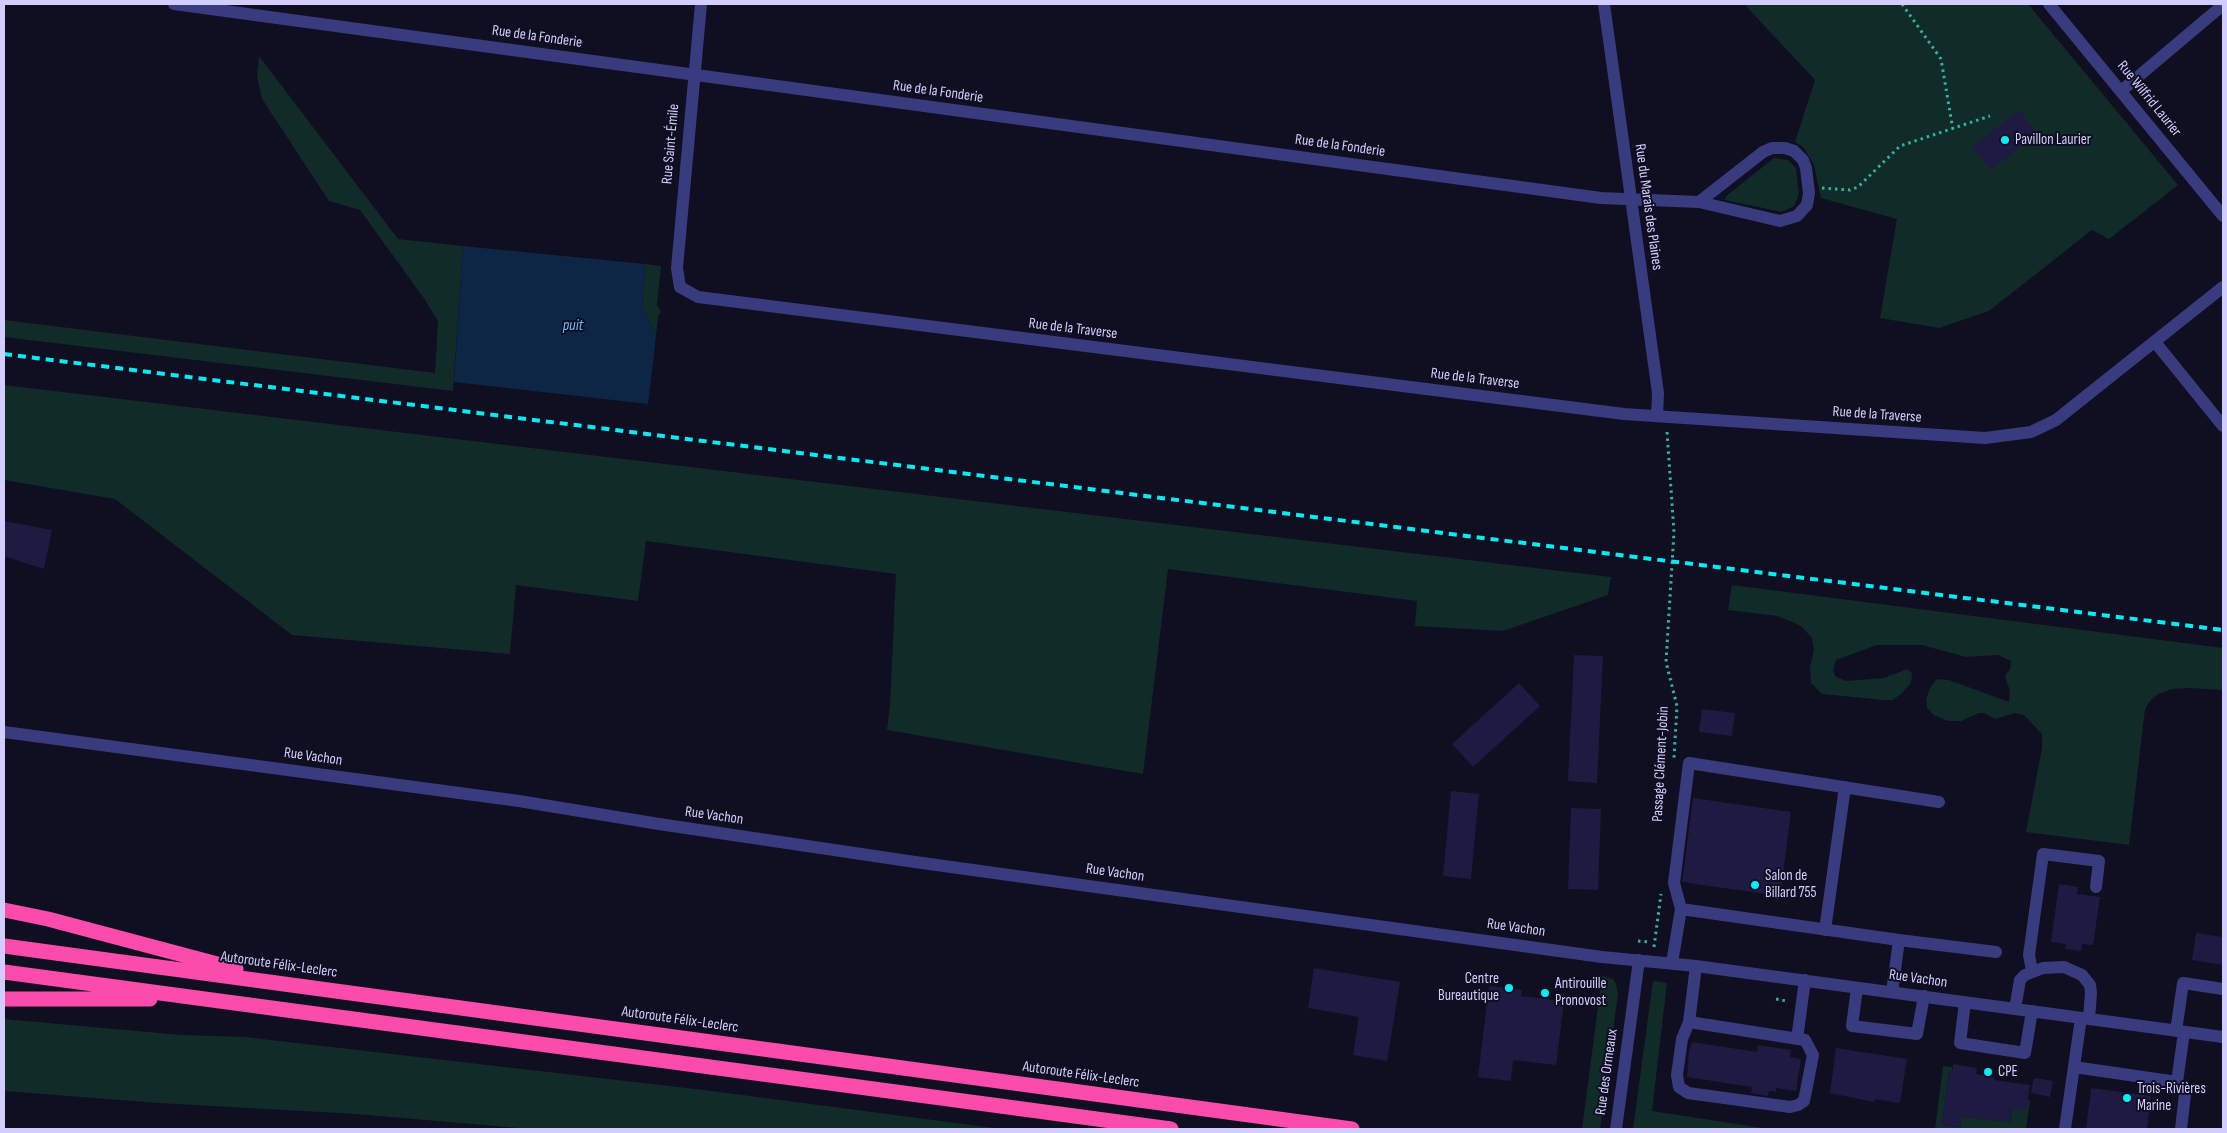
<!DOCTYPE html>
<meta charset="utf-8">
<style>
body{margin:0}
#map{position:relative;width:2227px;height:1133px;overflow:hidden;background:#100e21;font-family:"Sofia Sans Condensed",sans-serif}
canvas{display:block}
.frame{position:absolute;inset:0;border:5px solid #d1cefe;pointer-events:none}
</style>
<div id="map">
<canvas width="2227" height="1133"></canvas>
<div class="frame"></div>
</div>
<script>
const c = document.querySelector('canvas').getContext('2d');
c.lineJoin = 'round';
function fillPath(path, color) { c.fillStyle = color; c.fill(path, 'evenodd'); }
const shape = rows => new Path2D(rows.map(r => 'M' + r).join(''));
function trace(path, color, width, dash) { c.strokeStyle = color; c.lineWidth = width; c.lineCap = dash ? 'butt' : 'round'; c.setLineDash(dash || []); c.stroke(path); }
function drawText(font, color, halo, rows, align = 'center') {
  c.font = font + ' "Sofia Sans Condensed",sans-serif'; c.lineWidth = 4; c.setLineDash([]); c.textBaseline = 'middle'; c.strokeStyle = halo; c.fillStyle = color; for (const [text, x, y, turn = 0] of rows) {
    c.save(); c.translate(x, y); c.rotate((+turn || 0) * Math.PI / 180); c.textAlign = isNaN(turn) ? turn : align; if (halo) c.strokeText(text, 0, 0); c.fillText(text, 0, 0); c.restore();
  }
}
fillPath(shape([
 [1744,4,2028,4,2178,185,2109,239,2092,230,1989,311,1939,328,1880,318,1897,219,1821,198,1814,165,1803,147,1795,142,1815,80],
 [259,56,398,239,463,246,453,391,4,337,4,320,435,373,438,321,423,297,360,210,329,201,262,99,257,77],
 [1774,158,1788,160,1796,168,1799,195,1794,206,1782,212,1725,200,1726,196],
 [645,264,661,266,657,305,661,312,658,316,656,336,642,307],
 [4,385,1611,577,1608,595,1503,631,1415,626,1417,601,1168,569,1143,774,887,730,890,705,896,574,646,541,638,601,516,585,510,654,292,635,115,499,4,480],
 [1732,585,2223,648,2223,690,2190,688,2172,689,2158,694,2150,701,2145,709,2129,845,2026,832,2042,748,2042,734,2024,715,2015,713,1995,719,1984,713,1979,713,1961,721,1948,721,1934,715,1927,708,1926,699,1931,686,1937,679,1949,680,2009,702,2010,691,2005,676,2010,669,2011,661,1998,655,1966,657,1922,645,1877,645,1836,660,1833,670,1835,676,1846,681,1884,678,1907,669,1912,673,1911,683,1901,694,1893,700,1884,700,1822,694,1811,683,1810,667,1814,650,1812,638,1801,626,1778,616,1728,610],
 [1602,976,1613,979,1616,984,1618,994,1600,1129,1582,1129],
 [1653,981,1667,983,1652,1111,1769,1129,1633,1129],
 [4,1019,181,1035,245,1037,704,1090,1002,1129,530,1129,356,1114,158,1103,4,1091],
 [1943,1066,1952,1067,1952,1072,1949,1072,1942,1125,1960,1127,1961,1116,2010,1122,2014,1098,2030,1100,2026,1129,1935,1129]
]), '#112b28');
fillPath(shape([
 [463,246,645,264,642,307,656,336,648,404,454,382]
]), '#0d2645');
fillPath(shape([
 [2019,110,2037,133,1991,170,1972,147],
 [4,521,52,530,44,569,4,556],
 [1574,655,1603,656,1597,783,1568,781],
 [1519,683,1540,706,1473,767,1452,744],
 [1702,709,1735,713,1732,736,1699,732],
 [1451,791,1479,794,1471,879,1443,876],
 [1693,798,1791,812,1780,896,1682,882],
 [1571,808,1601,809,1598,890,1568,889],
 [2059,884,2078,887,2077,894,2100,897,2093,945,2082,944,2081,951,2065,949,2066,944,2051,942],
 [2196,933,2223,937,2223,965,2192,960],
 [1314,968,1400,982,1387,1061,1353,1055,1359,1017,1308,1008],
 [1489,986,1522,990,1521,996,1564,1001,1556,1065,1513,1060,1511,1081,1478,1077],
 [1692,1042,1757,1052,1758,1045,1791,1050,1790,1057,1801,1059,1796,1091,1776,1088,1776,1092,1769,1091,1768,1096,1751,1093,1752,1087,1687,1077,1689,1051],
 [1836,1048,1907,1059,1900,1103,1875,1099,1874,1102,1830,1093],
 [1953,1064,1977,1068,1976,1074,1994,1077,1994,1080,2030,1085,2026,1111,2012,1109,2010,1122,1961,1116,1960,1127,1942,1125,1949,1072,1952,1072],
 [2034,1078,2053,1081,2050,1097,2031,1093],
 [2091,1088,2151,1096,2147,1129,2086,1129]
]), '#1f1a42');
trace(shape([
 [1902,4,1941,59,1953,130],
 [1822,188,1850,190,1858,187,1900,146,1990,116],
 [1667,432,1674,532,1666,662,1677,706,1674,758],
 [1638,941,1649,942],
 [1654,947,1661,894],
 [1776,999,1787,1001]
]), '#30b1a1', 3, [2.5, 4]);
trace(shape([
 [174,4,1601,198,1699,202,1780,221,1797,216,1807,205,1809,193,1806,168,1803,160,1794,151,1785,148,1772,148,1763,152,1699,202],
 [701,4,677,268,680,287,698,297,1624,414,1985,438,2031,432,2056,420,2223,287],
 [1604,4,1658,393,1657,416],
 [2049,4,2223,216],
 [2121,91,2223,5],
 [2155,342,2223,426],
 [4,732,519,801,659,824,915,862,1602,957,1696,966,2223,1037],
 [1681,909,1674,883,1689,763,1939,802],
 [1825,930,1845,787],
 [1899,940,1996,952],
 [1672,963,1681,909,1899,940,1892,992],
 [2032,971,2029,955,2043,854,2099,861,2096,887],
 [1857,988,1852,1026,1917,1034,1924,996],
 [1965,1002,1960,1043,2025,1053,2032,1011],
 [2015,1009,2020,980,2025,975,2043,968,2064,967,2082,975,2090,985,2091,993,2089,1019],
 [1689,1022,1805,1040,1813,1055,1804,1101,1798,1105,1790,1107,1688,1093,1679,1087,1677,1075,1682,1039,1689,1022,1696,966],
 [2176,1031,2183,983,2223,989],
 [1797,1039,1805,980],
 [2074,1067,2177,1082],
 [1616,1129,1639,960],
 [2065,1129,2081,1018],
 [2181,1129,2185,1094,2177,1082,2184,1032]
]), '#393b7f', 12);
trace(shape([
 [4,910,48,919,236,969],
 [4,946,1352,1129],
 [4,972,1171,1129],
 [4,999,150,999]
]), '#fc4cab', 15);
trace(shape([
 [4,354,2223,630]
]), '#04ecf4', 4, [8, 6]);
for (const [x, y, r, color] of [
 [2005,140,5,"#04ecf4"],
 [1755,885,5,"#04ecf4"],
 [1509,988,5,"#04ecf4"],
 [1545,993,5,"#04ecf4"],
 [1988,1072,5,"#04ecf4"],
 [2127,1098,5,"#04ecf4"]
]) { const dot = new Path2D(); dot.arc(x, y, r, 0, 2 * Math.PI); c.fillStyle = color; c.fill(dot); trace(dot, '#100e21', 2); }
drawText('15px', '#d1cefe', '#100e21', [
 ["Rue de la Fonderie",537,37,8],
 ["Rue de la Fonderie",938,92,8],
 ["Rue Wilfrid Laurier",2149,99,51],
 ["Rue Saint-Émile",671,144,-85],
 ["Rue de la Fonderie",1340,146,8],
 ["Rue du Marais des Plaines",1648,207,82],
 ["Rue de la Traverse",1073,329,7],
 ["Rue de la Traverse",1475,379,7],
 ["Rue de la Traverse",1877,415,4],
 ["Rue Vachon",313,757,8],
 ["Passage Clément-Jobin",1661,764,-87],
 ["Rue Vachon",714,816,8],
 ["Rue Vachon",1115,873,8],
 ["Rue Vachon",1516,928,8],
 ["Autoroute Félix-Leclerc",279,965,8],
 ["Rue Vachon",1918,979,8],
 ["Autoroute Félix-Leclerc",680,1020,8],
 ["Rue des Ormeaux",1607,1072,-82],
 ["Autoroute Félix-Leclerc",1081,1075,8]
]);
drawText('15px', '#d1cefe', '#100e21', [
 ["Pavillon Laurier",2015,140],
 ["Salon de",1765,876],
 ["Billard 755",1765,893],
 ["Centre",1499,979,"right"],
 ["Bureautique",1499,996,"right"],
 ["Antirouille",1555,984],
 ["Pronovost",1555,1001],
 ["CPE",1998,1072],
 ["Trois-Rivières",2137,1089],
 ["Marine",2137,1106]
], 'left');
drawText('italic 16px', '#5ebdfc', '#100e21', [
 ["puit",573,326]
]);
</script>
